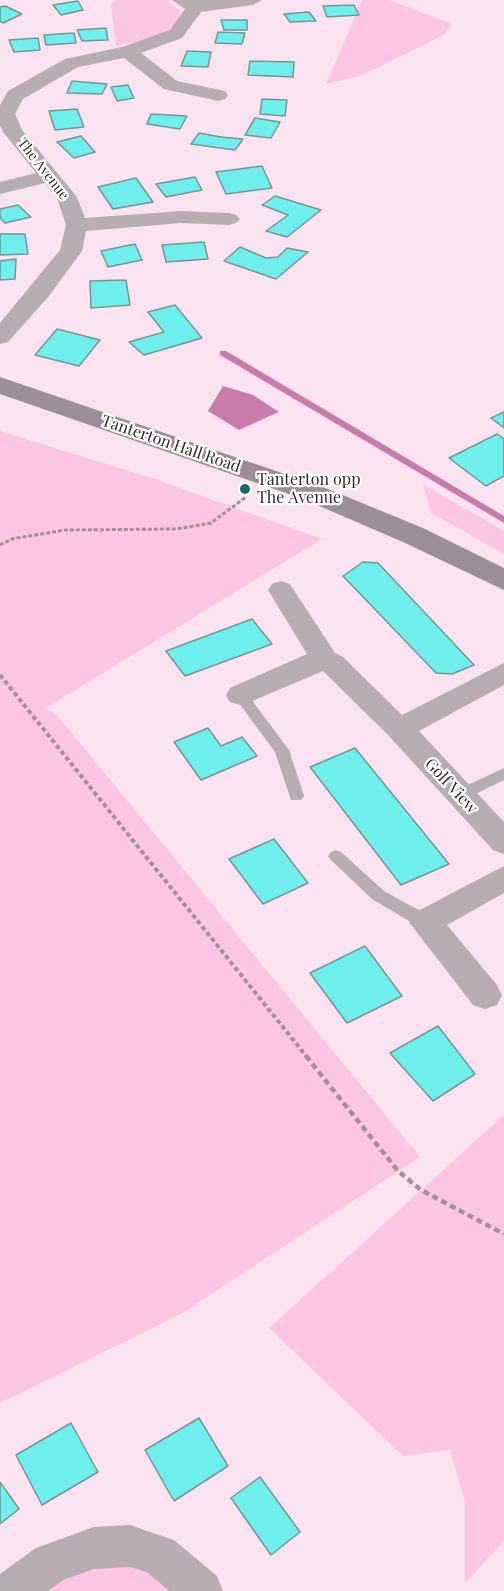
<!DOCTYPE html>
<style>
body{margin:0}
canvas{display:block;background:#fae3f0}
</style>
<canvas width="504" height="1591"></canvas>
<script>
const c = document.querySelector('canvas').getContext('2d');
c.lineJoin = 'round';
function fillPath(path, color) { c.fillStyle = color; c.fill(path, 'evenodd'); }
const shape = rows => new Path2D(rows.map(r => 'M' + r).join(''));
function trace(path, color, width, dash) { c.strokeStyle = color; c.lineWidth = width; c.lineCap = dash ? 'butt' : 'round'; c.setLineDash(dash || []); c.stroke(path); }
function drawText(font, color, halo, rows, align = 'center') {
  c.font = font + ' "Playfair Display",serif'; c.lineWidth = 4.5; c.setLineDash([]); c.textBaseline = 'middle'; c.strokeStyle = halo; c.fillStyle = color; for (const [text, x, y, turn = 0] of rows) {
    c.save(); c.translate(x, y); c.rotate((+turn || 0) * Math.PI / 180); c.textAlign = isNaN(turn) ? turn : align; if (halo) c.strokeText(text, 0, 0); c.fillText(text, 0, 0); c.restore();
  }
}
fillPath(shape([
 [116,0,167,0,181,12,176,25,163,36,116,46,111,4],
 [362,0,390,0,452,24,444,35,360,76,326,84],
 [0,431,155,479,322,539,46,708,57,715,420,1157,181,1314,0,1403],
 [423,484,504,531,504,554,431,513],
 [504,1115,504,1541,465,1583,465,1502,450,1450,403,1456,269,1328],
 [94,1548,202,1591,12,1591]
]), '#fdc5e5');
fillPath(shape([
 [223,386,253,395,279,412,239,430,208,411]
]), '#c97cab');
fillPath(shape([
 [220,351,226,351,504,516,504,523,220,355,220,351]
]), '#c97cab');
const building = shape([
 [78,1,83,10,61,15,53,5,78,1],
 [354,5,359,15,327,17,323,6,354,5],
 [5,6,22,14,3,23,0,21,0,7,5,6],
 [309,12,316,21,290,22,284,14,309,12],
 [221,20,247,20,247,30,224,30,221,20],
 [106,28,108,40,82,41,77,30,106,28],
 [218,32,245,33,242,44,215,43,218,32],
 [74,33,76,43,46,45,44,35,74,33],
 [38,38,40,50,14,52,9,40,38,38],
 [187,51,211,52,208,67,181,66,187,51],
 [250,61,294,62,293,77,248,75,250,61],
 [72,81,107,84,102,94,67,93,72,81],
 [128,85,134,98,117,101,111,87,128,85],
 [262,99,287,100,285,116,260,114,262,99],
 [77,109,84,127,55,130,49,111,77,109],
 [151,114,187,116,180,129,147,124,151,114],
 [255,118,280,122,271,138,245,135,255,118],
 [199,133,221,137,243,139,235,150,191,144,199,133],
 [81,136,95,152,74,158,57,142,81,136],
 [262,166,272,188,226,194,216,172,262,166],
 [195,177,202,190,166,197,156,184,195,177],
 [136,178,153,202,113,209,98,187,136,178],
 [275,196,321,210,287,237,266,231,288,215,262,205,275,196],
 [18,205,31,217,5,223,0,218,0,209,18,205],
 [0,234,25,234,28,254,0,255,0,234],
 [204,242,208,259,166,262,162,245,204,242],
 [135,244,142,260,108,267,101,251,135,244],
 [240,247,266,258,278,257,287,248,308,252,276,279,224,261,240,247],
 [16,259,15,279,0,280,0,261,16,259],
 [126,280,130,305,91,308,90,281,126,280],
 [175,305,202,338,144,355,129,342,164,332,148,312,175,305],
 [57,329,100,340,79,366,35,355,57,329],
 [504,412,504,428,491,418,504,412],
 [497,434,504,439,504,476,486,486,449,458,497,434],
 [363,562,378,563,474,665,452,674,436,673,343,576,363,562],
 [252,619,272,644,185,676,166,651,252,619],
 [208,728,221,746,242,737,257,756,201,780,174,742,208,728],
 [355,748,449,864,401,885,310,767,355,748],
 [274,839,308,883,263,904,229,859,274,839],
 [365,946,402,996,347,1023,310,973,365,946],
 [438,1026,475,1074,433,1101,390,1053,438,1026],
 [199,1418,228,1466,174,1501,145,1450,199,1418],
 [71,1423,98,1472,42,1505,16,1455,71,1423],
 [260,1477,300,1532,271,1555,231,1498,260,1477],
 [0,1482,19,1509,0,1524,0,1482]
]);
fillPath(building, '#6eeeed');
trace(building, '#7a9494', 1.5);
trace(shape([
 [0,545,12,539,65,530,176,529,211,523,246,497]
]), '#a19099', 3, [4, 2]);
trace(shape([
 [0,675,307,1057]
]), '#a19099', 4, [4.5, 3]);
trace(shape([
 [306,1056,398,1171,421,1190,504,1234]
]), '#a19099', 4.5, [6, 4]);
fillPath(shape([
 [240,690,245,691,289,750,304,796,301,800,291,800,275,752,233,695,240,690],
 [504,768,504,780,465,799,455,799,453,795,455,791,504,768],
 [336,850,341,852,384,891,431,917,433,922,431,927,425,928,419,927,372,899,331,860,328,856,331,852,336,850]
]), '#b6acb2');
fillPath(shape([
 [172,0,262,0,253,5,201,12,182,38,141,53,177,81,225,91,228,95,225,99,218,101,164,89,124,58,78,67,23,99,15,114,22,130,77,197,85,218,181,211,229,213,236,215,240,219,236,223,229,225,181,223,86,231,82,251,49,296,8,342,0,344,0,323,60,250,66,225,57,198,45,183,0,194,0,182,36,173,3,132,0,125,0,105,8,91,65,59,122,47,170,30,185,9,172,0],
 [281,581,290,584,335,653,343,657,402,715,504,663,504,685,419,731,504,822,504,854,493,850,389,736,323,671,250,702,240,705,230,702,226,695,230,688,307,654,268,590,272,584,281,581],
 [504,866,504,893,447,925,497,985,502,995,497,1005,485,1009,473,1005,409,922,414,913,504,866],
 [130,1525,174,1540,217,1576,223,1591,169,1591,147,1572,130,1567,94,1569,63,1580,48,1591,0,1591,0,1574,36,1548,94,1527,130,1525]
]), '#b6acb2');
fillPath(shape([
 [0,377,323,487,423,528,504,568,504,590,403,542,303,499,0,394,0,377]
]), '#9c8e96');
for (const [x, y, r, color] of [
 [245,489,6,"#1a6867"]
]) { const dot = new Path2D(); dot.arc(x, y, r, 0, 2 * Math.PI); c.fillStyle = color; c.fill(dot); trace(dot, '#fff', 2); }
drawText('14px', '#2e262a', '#fff', [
 ["The Avenue",43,169,52]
]);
drawText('16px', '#2e262a', '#fff', [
 ["Tanterton Hall Road",171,444,19],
 ["Golf View",451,786,47]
]);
drawText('16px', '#2e262a', '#fff', [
 ["Tanterton opp",257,480],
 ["The Avenue",257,498]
], 'left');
</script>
